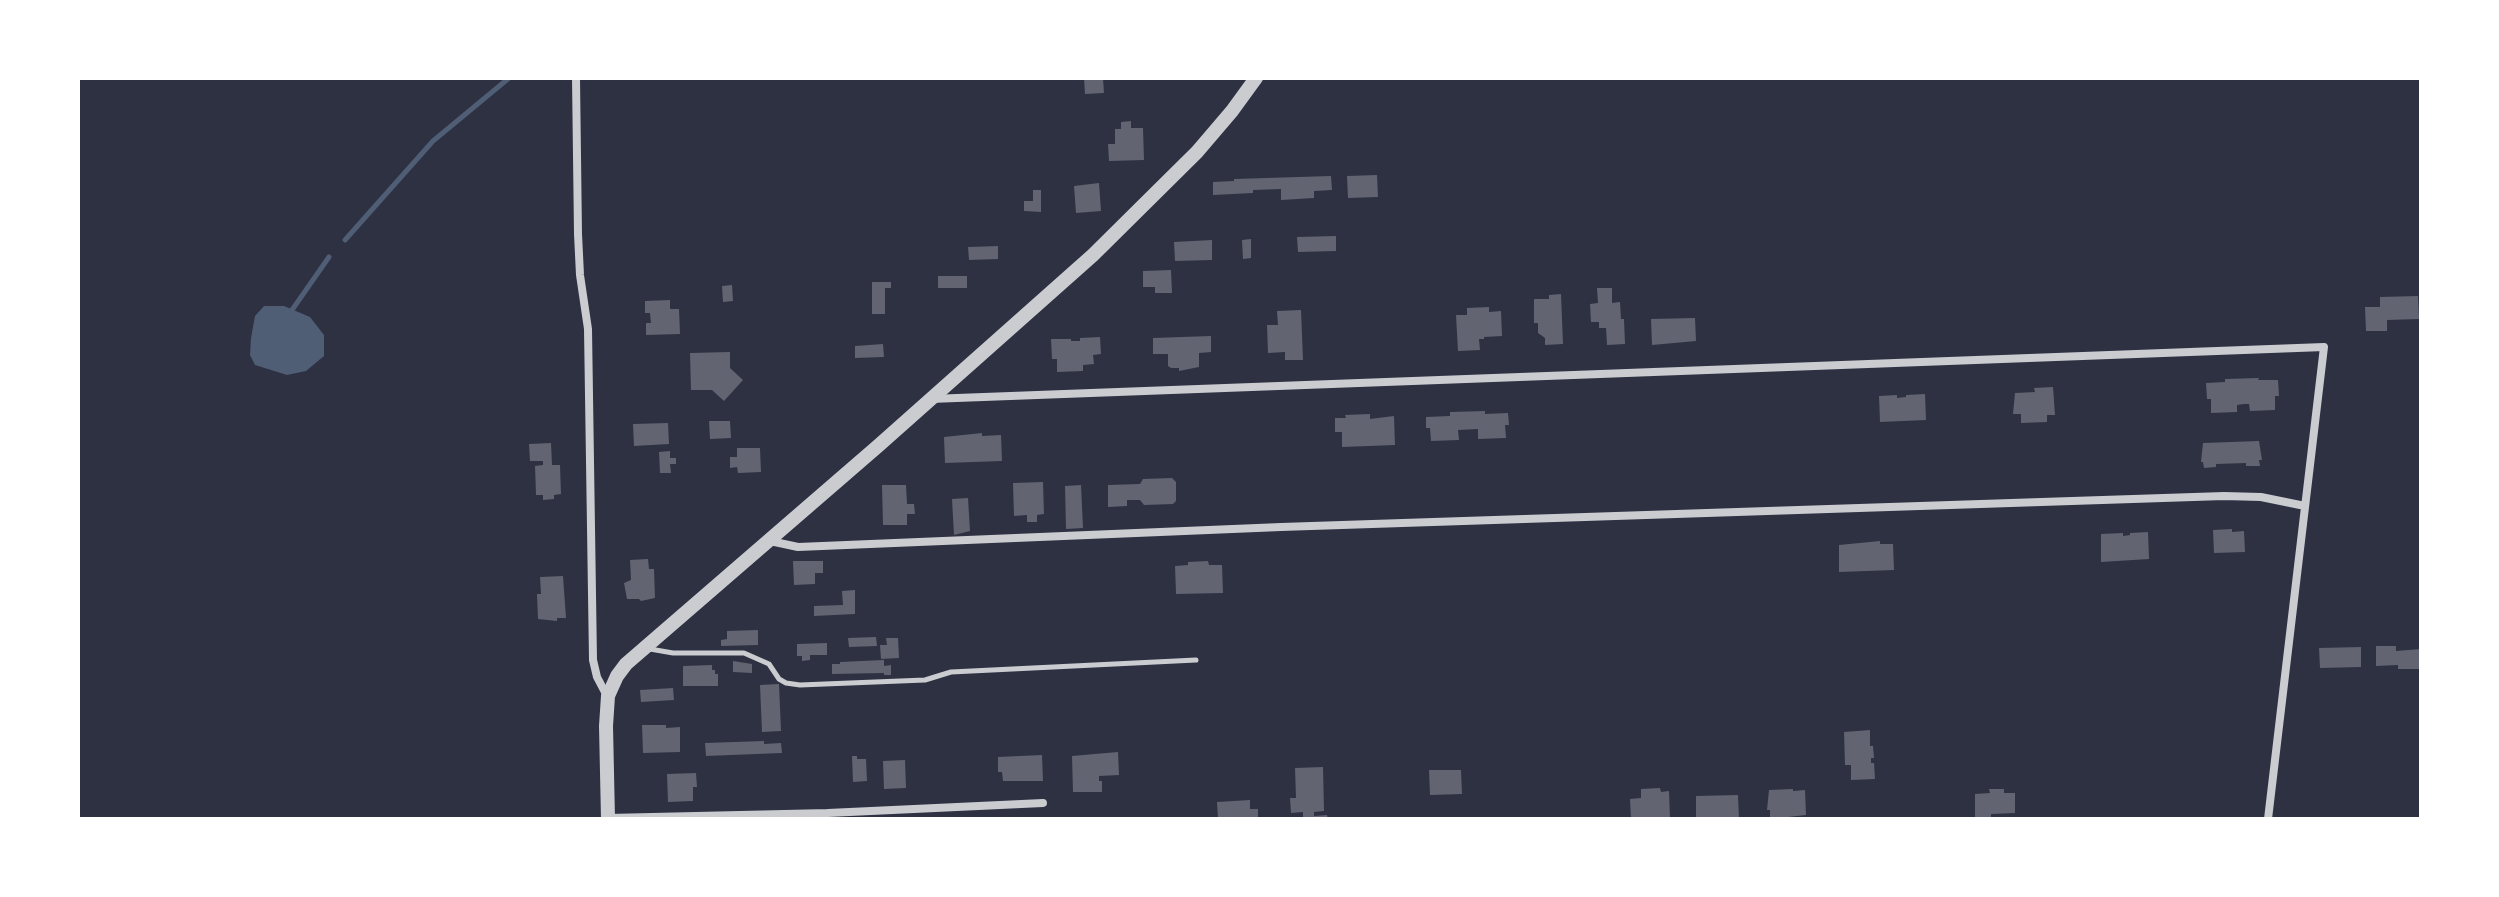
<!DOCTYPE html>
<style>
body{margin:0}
#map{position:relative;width:2499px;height:897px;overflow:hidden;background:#2d3142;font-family:Lato,sans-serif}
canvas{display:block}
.frame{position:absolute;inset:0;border:80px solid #fff;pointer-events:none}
</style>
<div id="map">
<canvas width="2499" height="897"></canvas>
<div class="frame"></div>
</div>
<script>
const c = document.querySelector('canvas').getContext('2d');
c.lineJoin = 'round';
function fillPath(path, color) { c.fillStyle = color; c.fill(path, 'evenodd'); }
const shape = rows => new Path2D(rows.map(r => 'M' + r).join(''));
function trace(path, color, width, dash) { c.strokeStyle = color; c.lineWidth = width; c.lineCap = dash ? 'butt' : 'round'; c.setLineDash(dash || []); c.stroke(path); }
fillPath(shape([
 [264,306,284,306,310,317,324,335,324,356,306,371,287,375,255,365,250,355,251,338,255,316]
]), '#4f5d75');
trace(shape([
 [345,240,433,141,509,78],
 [292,310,329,257]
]), '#4f5d75', 5);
fillPath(shape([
 [1084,78,1103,78,1104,93,1085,94],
 [1131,121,1131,128,1143,128,1144,160,1109,161,1108,144,1115,144,1115,129,1121,129,1121,122],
 [1377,175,1378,197,1348,198,1347,176],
 [1331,176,1332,190,1314,191,1314,198,1281,200,1281,189,1253,190,1253,193,1213,195,1213,182,1234,181,1234,179],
 [1099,183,1101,211,1076,213,1074,186],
 [1033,190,1041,190,1041,212,1024,211,1024,201,1033,201],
 [1336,236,1336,251,1298,252,1297,237],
 [1251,239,1251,258,1243,259,1242,240],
 [1212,240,1212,260,1175,261,1174,242],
 [998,246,998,259,969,260,968,247],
 [1171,270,1172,293,1155,293,1155,287,1143,287,1143,271],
 [938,276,967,276,967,288,938,288],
 [872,282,891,282,891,288,885,288,885,314,872,314],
 [732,285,733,301,723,302,722,286],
 [1597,288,1612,288,1612,303,1620,302,1621,319,1624,319,1625,344,1607,345,1606,328,1599,328,1599,322,1591,322,1590,304,1598,303],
 [1561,294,1563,344,1545,345,1545,338,1538,333,1538,323,1534,323,1534,299,1549,299,1549,295],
 [2418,296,2419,319,2387,320,2387,331,2366,331,2365,307,2380,307,2380,297],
 [670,300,670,309,679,309,680,334,646,335,646,323,651,323,650,313,645,313,645,301],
 [1489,307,1489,312,1501,311,1502,336,1484,337,1484,339,1479,339,1480,350,1458,351,1456,315,1467,315,1467,308],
 [1301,310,1303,360,1285,360,1285,352,1268,353,1267,325,1278,325,1277,311],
 [1695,318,1696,341,1652,345,1651,319],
 [1211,336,1211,352,1199,353,1199,367,1179,371,1179,368,1171,368,1168,366,1168,354,1153,354,1153,338],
 [1100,337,1101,354,1093,355,1094,364,1083,365,1083,371,1057,372,1057,359,1052,359,1051,339,1071,339,1071,341,1080,341,1080,338],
 [883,344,884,357,855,358,855,346],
 [730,352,730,368,743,380,724,401,712,390,691,390,690,353],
 [2259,378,2258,380,2278,380,2279,396,2275,396,2275,410,2250,411,2249,404,2244,404,2237,405,2237,412,2211,413,2211,399,2207,399,2206,383,2225,382,2225,379],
 [2053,387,2055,415,2047,415,2047,422,2021,423,2021,414,2013,414,2015,393,2035,392,2034,388],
 [1925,394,1926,420,1880,422,1879,396,1897,395,1897,398,1906,397,1906,395],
 [1485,411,1485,414,1508,413,1509,425,1505,425,1506,438,1478,439,1478,429,1458,430,1459,440,1431,441,1430,428,1426,428,1426,417,1450,416,1450,412],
 [1370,414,1370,419,1394,416,1395,445,1342,447,1342,432,1335,432,1335,418,1346,418,1345,415],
 [709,421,730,421,731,438,710,439],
 [668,423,669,444,634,446,633,424],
 [982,433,982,436,1001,435,1002,461,945,463,944,437],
 [2259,441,2262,460,2259,460,2260,466,2246,466,2246,463,2216,464,2216,467,2204,468,2203,462,2201,462,2203,443],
 [551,443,552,465,560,465,561,494,554,495,554,499,543,500,543,495,536,495,535,466,543,465,543,461,530,461,529,444],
 [737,448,760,448,761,472,738,473,737,467,730,468,730,457,737,457],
 [670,451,670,458,676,458,676,464,670,464,671,473,660,473,659,452],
 [1172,478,1176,482,1176,501,1173,504,1144,505,1140,500,1127,500,1127,506,1108,507,1108,485,1140,484,1143,479],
 [1043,482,1044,514,1037,515,1037,522,1027,522,1027,515,1014,516,1013,483],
 [882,485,906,485,907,504,914,504,915,514,907,514,907,525,883,525],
 [1081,485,1083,528,1066,529,1065,486],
 [968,498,970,531,954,535,952,499],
 [2232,529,2232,532,2244,531,2245,552,2214,553,2213,530],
 [2148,532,2149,559,2101,562,2101,534,2123,533,2123,536,2130,535,2130,533],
 [1880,541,1880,544,1893,544,1894,570,1839,572,1839,545],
 [648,559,649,569,654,569,655,598,641,601,639,599,627,599,624,583,631,580,630,560],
 [793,561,823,561,823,573,815,573,815,584,794,585],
 [1208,561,1209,565,1222,565,1223,593,1176,594,1175,566,1188,565,1188,562],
 [563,576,566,618,557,618,557,621,538,619,537,594,541,594,540,577],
 [855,590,855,614,814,616,814,606,843,605,842,591],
 [758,630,758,645,721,646,721,640,727,639,727,631],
 [876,637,877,646,849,647,848,638],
 [886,638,898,638,899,658,881,659,880,645,887,645],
 [827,643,827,655,810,655,810,660,802,661,802,656,797,656,797,644],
 [2376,646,2396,646,2396,651,2421,649,2421,669,2398,669,2398,665,2376,666],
 [2361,647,2361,667,2320,668,2319,648],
 [884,660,884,666,891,665,891,675,884,675,884,673,832,674,832,664,840,664,840,662],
 [733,661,752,664,752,673,733,672],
 [712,665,712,670,715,670,715,674,718,674,718,686,683,686,683,666],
 [779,684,781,731,762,732,760,685],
 [673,688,674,700,641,702,640,690],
 [642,725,666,725,666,728,680,727,680,752,643,753],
 [1870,730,1870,746,1873,746,1874,758,1871,758,1871,763,1874,763,1875,779,1851,780,1851,765,1845,765,1844,732],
 [764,741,764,744,781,743,782,753,706,756,705,743],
 [1118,752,1119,775,1099,776,1099,781,1102,781,1102,792,1073,792,1072,756],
 [1042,755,1043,781,1003,781,1002,772,998,772,998,757],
 [852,756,857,756,857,759,866,759,867,781,853,782],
 [905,760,906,788,884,789,883,761],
 [1323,767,1324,811,1314,812,1314,816,1327,815,1328,819,1303,819,1303,812,1291,813,1290,798,1296,798,1295,768],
 [1429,770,1461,770,1462,794,1430,795],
 [696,773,697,787,693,787,693,801,668,802,667,774],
 [1660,788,1661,792,1669,791,1670,819,1631,819,1630,799,1641,798,1641,789],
 [1793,789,1793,791,1805,790,1806,815,1770,819,1770,810,1767,810,1769,790],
 [1989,789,2004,789,2004,793,2015,793,2015,813,1991,814,1991,818,1975,819,1975,794,1990,793],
 [1738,795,1739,819,1696,819,1696,796],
 [1250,800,1250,809,1258,809,1258,819,1218,819,1217,802]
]), '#626471');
trace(shape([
 [650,649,673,653,744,653,769,664,779,679,786,683,800,685,925,680,951,672,1196,660]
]), '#caccd0', 5);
trace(shape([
 [576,78,578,234,580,275,588,329,593,660,597,677,607,696],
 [930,399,2324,347,2268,819],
 [770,541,798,547,1281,527,2224,496,2261,497,2305,506],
 [828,813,1043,803],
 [608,818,828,813,828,819]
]), '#caccd0', 8);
trace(shape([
 [608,819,606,726,608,696,617,676,626,664,878,446,1093,255,1197,152,1232,111,1256,78]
]), '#caccd0', 14);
</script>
